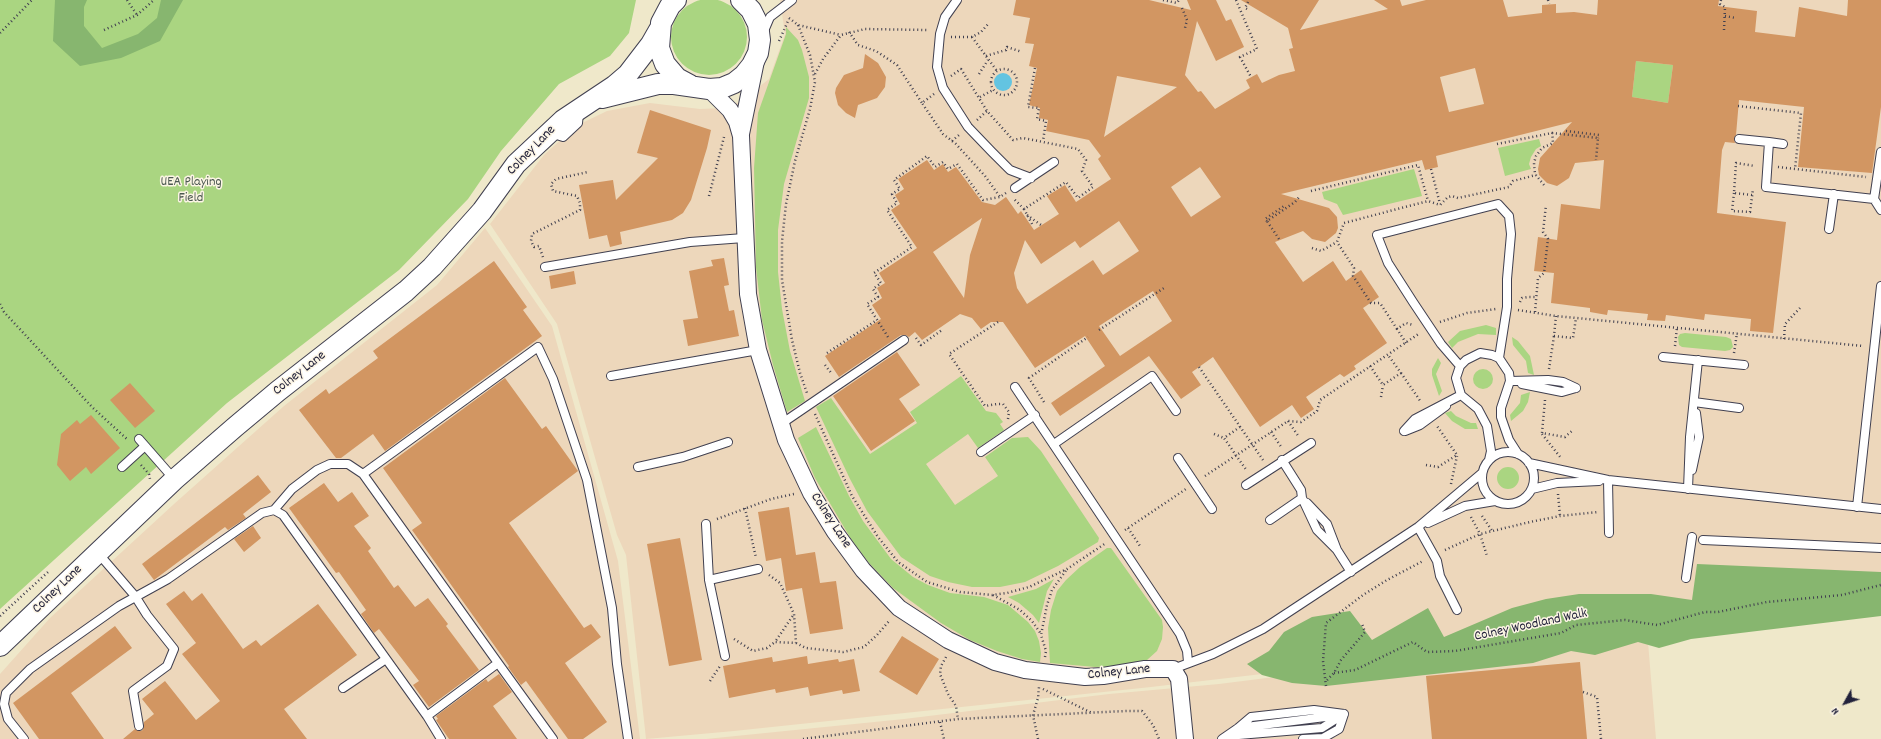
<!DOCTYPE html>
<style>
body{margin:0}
#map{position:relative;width:1881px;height:739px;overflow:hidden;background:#efe8ca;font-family:Dekko,sans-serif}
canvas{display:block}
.north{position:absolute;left:1825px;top:683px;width:40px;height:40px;-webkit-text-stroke:3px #fcf5e5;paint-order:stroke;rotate:230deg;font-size:11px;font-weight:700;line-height:16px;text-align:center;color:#22223b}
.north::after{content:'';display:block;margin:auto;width:14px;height:18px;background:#22223b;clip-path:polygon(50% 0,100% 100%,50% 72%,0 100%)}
</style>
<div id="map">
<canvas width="1881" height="739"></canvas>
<div class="north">N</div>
</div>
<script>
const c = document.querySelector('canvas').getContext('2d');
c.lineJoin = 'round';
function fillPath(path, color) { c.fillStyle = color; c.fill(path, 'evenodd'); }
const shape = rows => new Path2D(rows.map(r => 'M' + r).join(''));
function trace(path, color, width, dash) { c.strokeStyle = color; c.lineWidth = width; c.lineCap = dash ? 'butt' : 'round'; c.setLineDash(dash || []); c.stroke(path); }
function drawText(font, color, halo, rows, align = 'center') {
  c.font = font + ' Dekko,sans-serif'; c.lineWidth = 3; c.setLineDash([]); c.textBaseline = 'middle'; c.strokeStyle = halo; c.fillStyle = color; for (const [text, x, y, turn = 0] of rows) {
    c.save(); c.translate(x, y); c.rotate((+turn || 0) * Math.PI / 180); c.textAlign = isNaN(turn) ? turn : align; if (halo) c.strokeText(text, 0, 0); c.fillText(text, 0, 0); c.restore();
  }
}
fillPath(shape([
 [780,0,1881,0,1881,585,1356,663,1151,687,734,731,646,739,626,555,617,535,557,324,490,224,544,155,576,126,607,111,650,103,700,109,724,108,740,102,769,79,785,34],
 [485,228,552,326,618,561,640,739,0,739,0,674,50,618,174,504,284,406,437,285],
 [1647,630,1656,739,706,739,904,719,1109,694,1219,684]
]), '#edd7bb');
fillPath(shape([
 '671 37a38 38 0 1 1 76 0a38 38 0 1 1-76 0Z',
 [0,0,636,0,629,33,610,56,559,84,501,151,468,199,399,270,227,403,0,609],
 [786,27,798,40,802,50,809,77,809,98,784,184,778,230,778,272,782,309,790,351,805,401,787,412,773,365,762,320,756,267,754,168,758,113,786,34],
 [1636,61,1673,65,1668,103,1632,97],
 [1539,139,1541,146,1536,149,1531,157,1529,164,1531,169,1505,176,1498,148],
 [1414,169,1422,196,1343,215,1337,204,1324,199,1322,192],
 [1486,325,1496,328,1496,335,1478,334,1458,342,1452,348,1448,342,1460,331],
 [1685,333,1726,337,1731,339,1733,347,1730,350,1725,351,1682,347,1679,345,1678,337,1680,334],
 [1512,337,1518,341,1530,356,1534,375,1528,373,1526,361,1513,345],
 [1438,358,1441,363,1436,374,1442,391,1439,396,1432,375,1432,369],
 '1473 379a10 10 0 1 1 20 0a10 10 0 1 1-20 0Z',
 [961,376,986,411,996,413,1003,422,1000,424,1004,430,978,448,968,434,926,464,955,505,998,476,985,457,1012,438,1028,437,1041,451,1099,538,1098,542,1058,566,1025,582,1000,587,972,587,948,582,930,576,901,557,867,511,850,479,816,407,831,398,870,454,917,423,910,412],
 [1530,392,1528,402,1523,411,1511,421,1510,415,1520,403,1521,395],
 [1451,411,1456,416,1471,423,1476,423,1478,429,1465,429,1452,421,1445,413],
 [816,427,849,496,863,521,891,559,913,577,928,585,950,593,984,597,1008,605,1028,622,1035,631,1039,641,1041,653,1040,662,1022,659,997,651,970,640,941,623,893,588,869,563,851,539,815,478,798,438],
 '1497 478a11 11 0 1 1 22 0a11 11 0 1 1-22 0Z',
 [1107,548,1111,548,1162,620,1163,627,1162,639,1157,651,1147,660,1126,666,1095,667,1050,663,1048,628,1051,610,1057,591,1066,580,1080,567],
 [1054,579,1047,591,1039,623,1033,615,1019,603,1008,597,1036,589]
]), '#aad581');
fillPath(shape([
 [55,0,87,0,84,7,84,26,102,48,138,34,157,18,161,0,183,0,160,41,121,58,80,66,53,41],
 [1697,564,1881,572,1881,616,1691,639,1659,648,1638,642,1595,655,1571,651,1533,663,1326,686,1292,683,1262,675,1247,664,1269,651,1284,632,1312,617,1350,611,1372,640,1428,608,1444,637,1512,608,1546,599,1579,594,1651,594,1692,600]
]), '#87b66f');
fillPath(shape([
 '994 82a9 9 0 1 1 18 0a9 9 0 1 1-18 0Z'
]), '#63c4e1');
fillPath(shape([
 [1016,0,1149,0,1191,10,1187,0,1216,0,1226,21,1231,19,1244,47,1216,61,1197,21,1185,75,1198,92,1201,91,1215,109,1250,88,1246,80,1257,74,1262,83,1279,75,1295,71,1289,49,1293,48,1288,28,1241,0,1319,0,1300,30,1388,9,1374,0,1400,0,1402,6,1426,0,1503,0,1508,17,1542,13,1542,5,1556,4,1556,13,1574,12,1597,15,1598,0,1719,0,1718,6,1757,11,1755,32,1795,37,1799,7,1847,16,1848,0,1881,0,1881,107,1872,173,1798,167,1804,107,1739,100,1736,135,1734,139,1735,143,1725,142,1722,150,1717,213,1786,222,1773,333,1750,331,1751,319,1705,314,1704,320,1666,315,1665,321,1647,320,1648,314,1608,310,1607,315,1590,312,1590,308,1551,303,1554,273,1534,271,1538,237,1557,240,1561,204,1600,209,1604,160,1575,163,1569,178,1557,186,1547,183,1539,175,1538,169,1540,158,1572,122,1436,156,1438,167,1425,170,1422,160,1281,194,1329,208,1337,217,1338,228,1336,233,1325,242,1312,239,1303,231,1275,242,1303,282,1333,261,1346,281,1361,270,1379,297,1363,308,1387,343,1354,366,1356,369,1344,377,1340,374,1306,397,1314,409,1301,418,1292,405,1260,427,1213,357,1192,372,1201,385,1181,399,1149,356,1060,416,1051,403,1105,366,1085,336,1035,368,1003,322,991,322,981,329,972,318,960,314,922,340,915,332,909,337,906,335,901,335,839,377,825,356,881,319,872,305,882,298,877,288,885,283,879,273,917,248,891,210,900,204,895,195,904,189,898,179,927,160,934,170,943,164,948,172,956,167,982,202,995,205,1006,197,1018,214,1021,211,1034,230,1059,214,1047,196,1065,185,1076,202,1111,179,1098,159,1101,156,1089,140,1046,131,1048,120,1039,118,1040,108,1029,105,1037,68,1029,66,1034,44,1025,43,1030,18,1013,15],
 [1636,61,1673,65,1668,103,1632,97],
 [1475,68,1484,104,1449,112,1440,77],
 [1117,76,1177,87,1104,137],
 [1200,167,1221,197,1191,217,1171,187],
 [982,218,970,255,964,298,933,252],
 [1119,221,1139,251,1103,275,1093,260,1027,304,1017,288,1014,273,1025,240,1041,264,1075,241,1080,248],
 [1153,291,1172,321,1120,356,1099,326],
 [865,54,878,63,886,77,885,87,877,98,858,105,855,118,846,113,838,105,835,93,836,88,844,75,863,68],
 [650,110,711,130,707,148,691,200,683,213,672,220,620,232,622,244,610,247,607,235,589,239,579,185,613,180,616,200,658,158,637,153],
 [724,258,729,285,724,286,729,311,734,310,739,336,688,346,683,320,698,318,689,271,713,266,711,260],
 [494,261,527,307,523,310,542,336,385,451,373,434,341,458,336,458,299,410,326,389,329,394,378,358,373,351],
 [574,271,576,284,551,289,549,276],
 [897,352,920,385,899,399,915,421,871,451,833,396],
 [505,378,542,429,546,426,578,471,509,523,584,628,591,624,601,637,565,663,607,722,583,739,568,739,526,681,521,685,508,667,509,666,412,530,422,523,383,468],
 [130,383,155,411,135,428,110,400],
 [91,415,120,448,91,474,86,467,70,481,57,465,61,434,77,420,80,424],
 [258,475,271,492,243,514,246,518,228,530,225,527,154,580,142,564],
 [324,483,338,502,352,492,369,516,354,526,371,548,368,551,394,588,398,585,415,607,428,598,448,624,446,626,479,670,429,707,413,685,419,681,379,629,374,633,361,614,366,610,339,572,336,573,289,508],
 [789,507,796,555,815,552,820,583,836,581,843,629,810,634,802,588,786,591,781,558,766,561,758,512],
 [253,526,261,538,244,552,234,539],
 [680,538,702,660,669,666,647,544],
 [184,591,192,601,202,593,243,649,256,640,261,646,318,604,357,655,284,709,307,739,123,739,135,729,140,731,143,730,144,722,154,714,142,699,165,681,196,720,220,701,182,654,196,643,166,604],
 [115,626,132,648,71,693,104,739,39,739,13,703],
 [902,636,939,659,917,695,879,672],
 [807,656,808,664,838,659,839,662,854,659,860,691,843,694,842,690,810,696,808,687,776,693,775,689,729,698,723,666,772,657,773,662],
 [1580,662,1587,739,1432,739,1426,676],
 [499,674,512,692,493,706,517,739,449,739,436,720,438,719,436,716,486,679,488,682]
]), '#d29662');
const service = shape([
 [957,0,945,17,940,34,937,67,943,88,968,127,992,152,1010,170,1031,178],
 [764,31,770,17,792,0],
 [550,133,563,137,578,123,579,113],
 [1739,139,1769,142],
 [1783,144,1769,142,1766,187,1874,199,1881,210],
 [1015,188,1054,162],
 [1874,199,1881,152],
 [1829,229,1834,194],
 [545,267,690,242,744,238],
 [1663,357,1744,365],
 [1460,366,1441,344,1413,302,1388,263,1377,235,1498,204,1509,216,1511,234,1507,279,1507,307,1499,358],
 [611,376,758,350],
 [1510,381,1548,380,1563,382,1576,388],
 [1522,384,1562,392,1576,388],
 [1015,387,1180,634,1187,651,1188,662],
 [1694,402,1739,408],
 [781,424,904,340],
 [1404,431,1415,419,1461,395],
 [1405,431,1420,425,1446,406],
 [139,439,174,479],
 [1054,444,1152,376,1176,411],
 [981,452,1035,415],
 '1482 478a26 26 0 1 1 52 0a26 26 0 1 1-52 0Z',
 [1178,458,1212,509],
 [1282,460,1301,490,1302,498,1317,530,1337,550],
 [1489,460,1491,451,1487,426,1478,409,1461,395,1456,378,1460,366,1466,360,1480,353,1492,355,1499,358,1509,373,1510,381,1501,408,1501,417,1509,440,1518,454],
 [1529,463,1608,480,1881,509],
 [122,467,145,446],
 [638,467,683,457,728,442],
 [1692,470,1699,437,1696,413],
 [1608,480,1609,533],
 [1246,485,1311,443],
 [1532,489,1557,483,1599,481],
 [1688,489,1690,437,1698,360],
 [1307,503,1327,524,1337,550,1351,572],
 [1857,507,1881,286],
 [274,510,292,489,317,470,330,464,348,464,363,474],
 [1270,520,1302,498],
 [1428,523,1465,506,1495,501],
 [706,524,709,580,725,656],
 [1418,527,1437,561,1440,576,1457,610],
 [1703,540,1881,548],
 [98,553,135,596,147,615,174,649,167,666,133,691,139,726],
 [1686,578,1692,537],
 [709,580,758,569],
 [498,663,553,739],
 [1173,669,1213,654,1263,629,1418,527,1482,473],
 [343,688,386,659],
 [427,716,498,663,363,474,538,347,553,379,587,480,612,608,617,664,628,739],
 [1238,728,1333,716],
 [1227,736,1322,728,1344,714],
 [24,739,8,719,4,704,6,693,30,669,119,606,168,579,262,513,274,510,283,515,427,716,441,739],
 [1222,739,1238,728,1251,717,1314,710,1344,714],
 [1303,739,1323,738,1339,729,1344,714]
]);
const minor = shape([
 [709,89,730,110,737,122,741,136,748,294,758,350,786,440,811,493,835,532,863,570,899,608,948,640,995,662,1025,670,1085,677,1103,676,1145,669,1173,669,1179,679,1185,739],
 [741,134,756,61]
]);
const tertiary = shape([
 [676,0,670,6,661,23,659,48,665,64,677,78,690,85],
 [602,98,658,84,674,84,709,89,722,88,734,83,744,75,752,65,758,53,760,40,758,24,751,10,741,0],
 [0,646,174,480,235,427,278,391,406,291,432,267,482,211,516,164,563,120,614,86,628,74,651,44,659,30]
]);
trace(service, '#414050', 10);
trace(minor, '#414050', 18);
trace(tertiary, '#414050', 22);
trace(shape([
 [127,0,137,15],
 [1163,0,1177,3,1179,0],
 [1236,0,1257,49,1240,57,1251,77],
 [1548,0,1549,4],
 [1721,0,1720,4,1725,7,1724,30],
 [1182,8,1187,20,1185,28],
 [1247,9,1245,8,1249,0],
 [1725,16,1736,18],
 [789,18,798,25,841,35],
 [798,25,810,55,815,82,810,109,795,161,786,204,782,241,782,280,792,340,800,373,807,393],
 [104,30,137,15,154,0],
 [849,32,858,45,876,51,897,65,922,103],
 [0,33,32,0],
 [951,37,972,37,981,32,989,23],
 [972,37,997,71],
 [779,41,789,19],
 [986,56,1006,50,1007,47,1022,52],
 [1035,68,1028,107,1039,108,1037,119,1046,121,1043,141],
 '991 82a13 13 0 1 1 26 0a13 13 0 1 1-26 0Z',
 [815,74,823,59,841,35,865,29,929,30],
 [979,74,988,60],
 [951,76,961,69,987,111,1013,140,1023,138,1078,149,1086,160,1082,171,1093,187,1078,198,1066,182,1024,209,1014,199],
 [934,94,922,103,943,134,956,144,985,176,1000,197,1006,193],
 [980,97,993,90],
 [1738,106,1801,113,1795,169],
 [977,120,987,111],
 [1566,131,1599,135,1598,138],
 [952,141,959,135],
 [1497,144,1552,133,1598,138,1596,160],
 [1778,167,1866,177],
 [1431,169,1440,204],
 [1544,185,1535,174,1534,163,1536,156,1542,148,1553,143,1552,130],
 [1311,191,1418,165,1428,201],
 [1734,193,1732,211,1750,212,1753,189],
 [1752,195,1734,193,1736,163,1755,166],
 [709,196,724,137],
 [1024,209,1032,224],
 [1027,215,1041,225],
 [1267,221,1265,219,1284,206],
 [1279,239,1267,221,1295,202,1300,196],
 [1312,248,1321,251,1337,242],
 [543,257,539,246,534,247,531,241,532,234,580,210,580,203,577,196,553,191,551,184,556,179,588,172],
 [1520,302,1522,298,1528,297,1535,297],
 [0,304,4,312,92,407,128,440],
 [1518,310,1556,316,1863,346],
 [1535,312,1538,278,1544,273,1548,239,1543,232,1546,205],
 [1556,316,1554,336,1573,338,1576,318],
 [998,322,949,354,985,406,997,404,1003,404,1009,412,1008,419],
 [1440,322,1467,313,1496,309],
 [1397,329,1380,303,1371,303,1353,276,1354,268,1337,242,1344,223,1428,201,1440,205,1448,197,1452,196,1458,198,1509,187,1513,181,1536,175],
 [1099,330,1164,288],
 [888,337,867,304,878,297,873,289,881,283,874,273,912,247,887,210,897,203,892,194,900,189,894,180,927,156,935,167,943,162,948,169,957,164,983,200,1000,197],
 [916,338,921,345,942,330],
 [1784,339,1785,324,1800,308],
 [1406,343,1397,329,1406,323,1413,325],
 [1675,346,1677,327],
 [827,353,877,320],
 [1734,353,1737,333],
 [825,365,832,374],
 [1370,366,1383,385,1401,373,1388,355],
 [1199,367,1263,460],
 [1549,369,1554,336],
 [1401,373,1421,402],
 [1381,397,1383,385],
 [1545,400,1542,433,1565,437,1573,430],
 [1044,402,1029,378,1088,337],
 [815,414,852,496,878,537,898,562,927,582,960,592,992,595,1007,593,1029,587,1067,569,1106,543],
 [1288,421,1299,437],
 [1240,427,1224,438,1247,471],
 [1271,432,1282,448],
 [1214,434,1224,438],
 [1542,434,1561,458],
 [141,465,149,474,150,479],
 [1426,465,1438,467,1457,455,1437,426],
 [1205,476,1288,421,1301,422,1317,411,1320,400,1420,333],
 [1451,484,1457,456],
 [1558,494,1560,516],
 [745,508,756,558],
 [1482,516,1493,532],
 [1471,517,1480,534,1487,556],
 [717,519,771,499,794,494],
 [1128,528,1140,546],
 [1125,530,1186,489],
 [1445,550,1480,534,1530,522,1560,516,1598,512],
 [769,575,780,583,794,614,796,643,775,642,794,614],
 [993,595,1020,610,1032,621,1041,634],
 [0,616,48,572],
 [734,639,753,651,767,648,775,642],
 [796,643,806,648,843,652,864,647,877,635,890,620],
 [946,657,941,666,940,674,948,694,956,706,958,719],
 [1045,657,1046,651,1041,635,1047,605,1052,590,1067,569],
 [1334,673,1355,670,1413,642,1427,652,1455,651,1561,633,1576,625,1625,620,1657,625,1705,612,1718,612,1767,602,1842,595,1881,585],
 [1327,680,1334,673,1341,660,1365,632,1362,624],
 [710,681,720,666],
 [1326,686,1323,661,1326,623,1363,595,1387,580,1423,561],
 [1043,689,1092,713],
 [1583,692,1597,697,1601,739],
 [940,722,944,739],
 [803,739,958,719,1126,711,1142,711,1153,725,1159,739],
 [1038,739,1033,715,1038,698,1039,687]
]), '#414050', 2.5, [1, 3]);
trace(service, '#fff', 8);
trace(minor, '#fff', 16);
trace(tertiary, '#fff', 20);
drawText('14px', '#22223b', '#fcf5e5', [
 ["Colney Lane",532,151,-46],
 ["Colney Lane",300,374,-38],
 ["Colney Lane",830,521,57],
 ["Colney Lane",58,590,-44],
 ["Colney Woodland Walk",1531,626,-12],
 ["Colney Lane",1119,673,-6]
]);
drawText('14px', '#4b5850', '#fcf5e5', [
 ["UEA Playing",191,183],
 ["Field",191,199]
]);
</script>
